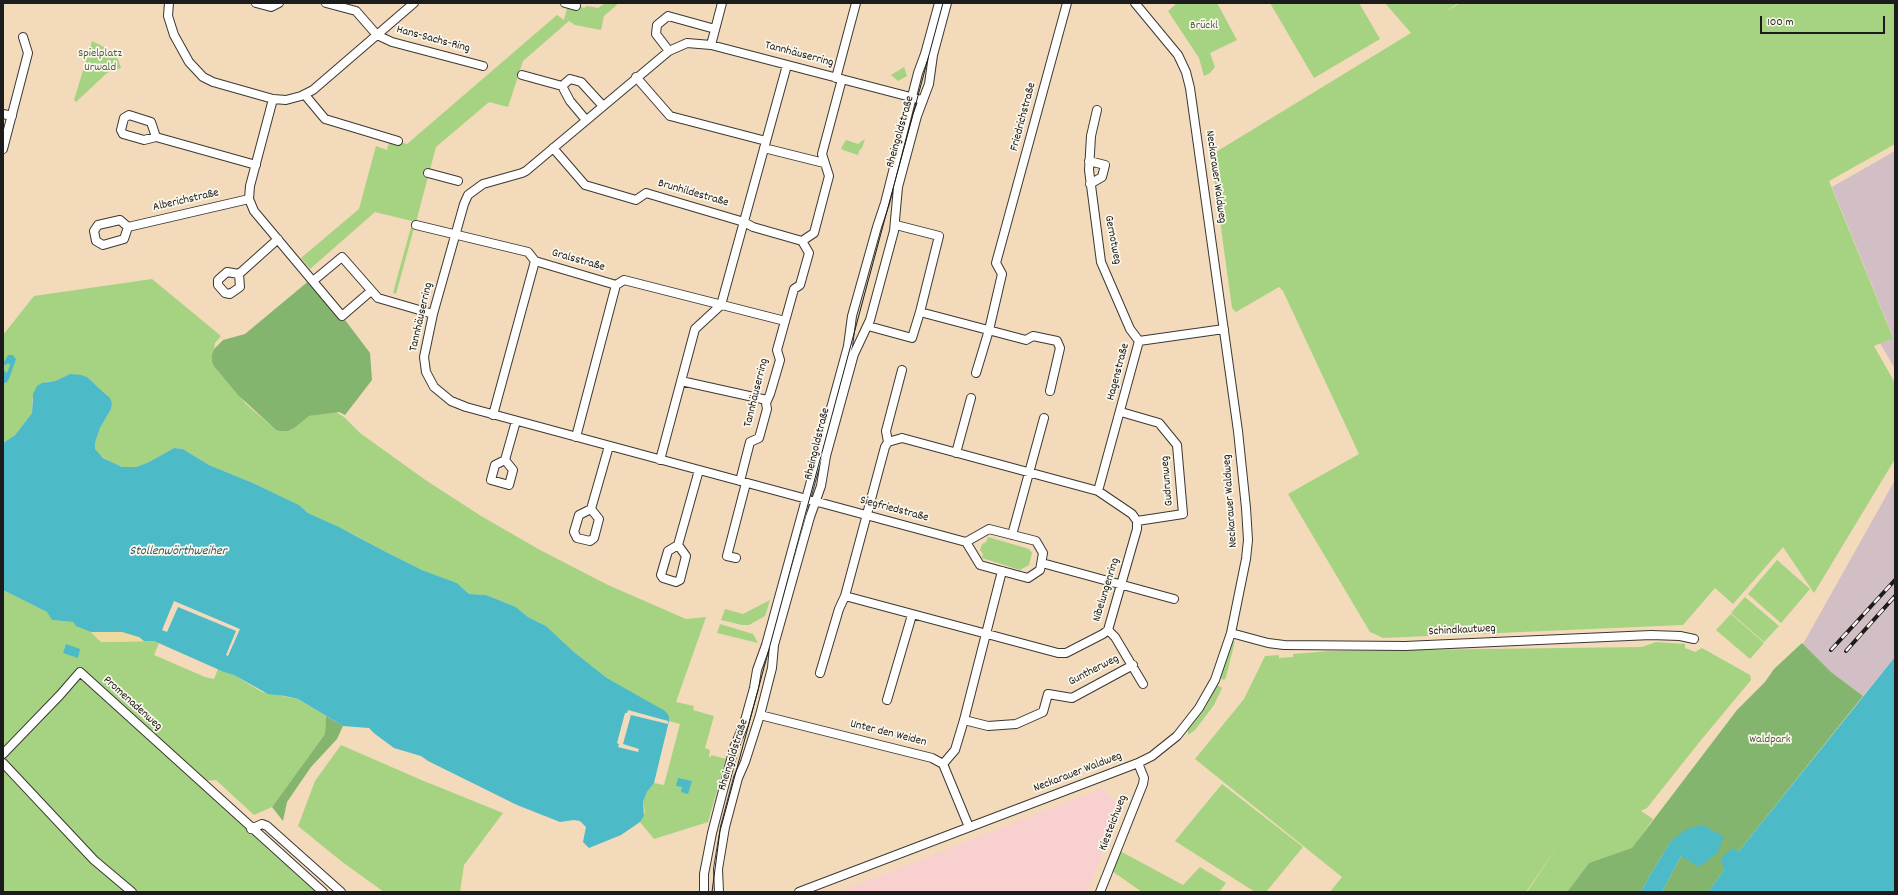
<!DOCTYPE html>
<meta charset="utf-8">
<style>
body{margin:0}
#map{position:relative;width:1898px;height:895px;overflow:hidden;background:#f2daba;font-family:Dekko,sans-serif}
canvas{display:block}
.frame{position:absolute;inset:0;border:4px solid #1c1c1c;pointer-events:none}
.scale{position:absolute;left:1760px;top:16px;width:125px;height:18px;box-sizing:border-box;border:2px solid #1c1c1c;border-top:0;padding-left:5px;font-size:12px;line-height:14px;white-space:nowrap;color:#1c1c1c;-webkit-text-stroke:3px #fbf7ec;paint-order:stroke}
</style>
<div id="map">
<canvas width="1898" height="895"></canvas>
<div class="frame"></div>
<div class="scale">100 m</div>
</div>
<script>
const c = document.querySelector('canvas').getContext('2d');
c.lineJoin = 'round';
function fillPath(path, color) { c.fillStyle = color; c.fill(path, 'evenodd'); }
const shape = rows => new Path2D(rows.map(r => 'M' + r).join(''));
function trace(path, color, width, dash) { c.strokeStyle = color; c.lineWidth = width; c.lineCap = dash ? 'butt' : 'round'; c.setLineDash(dash || []); c.stroke(path); }
function drawText(font, color, halo, rows, align = 'center') {
  c.font = font + ' Dekko,sans-serif'; c.lineWidth = 3.5; c.setLineDash([]); c.textBaseline = 'middle'; c.strokeStyle = halo; c.fillStyle = color; for (const [text, x, y, turn = 0] of rows) {
    c.save(); c.translate(x, y); c.rotate((+turn || 0) * Math.PI / 180); c.textAlign = isNaN(turn) ? turn : align; if (halo) c.strokeText(text, 0, 0); c.fillText(text, 0, 0); c.restore();
  }
}
fillPath(shape([
 [1102,788,1121,807,1087,892,839,892]
]), '#f7d0cf');
fillPath(shape([
 [1895,151,1895,369,1880,343,1893,337,1832,187],
 [1895,480,1895,657,1863,696,1831,672,1803,644]
]), '#d2bec5');
fillPath(shape([
 [605,3,619,3,604,16,601,30,575,25,569,21,523,61,508,107,489,102,436,147,416,222,375,212,310,269,301,258,359,209,376,146,387,150,390,139,407,144,557,15,564,20,568,4,584,8,587,6,598,8],
 [1177,3,1217,3,1237,40,1210,53,1215,67,1210,73,1204,76,1199,58,1168,11],
 [1270,3,1359,3,1380,39,1314,78],
 [1385,3,1458,3,1444,13,1460,3,1895,3,1895,144,1829,181,1893,338,1874,346,1895,383,1895,459,1814,593,1783,547,1733,604,1715,588,1683,625,1383,638,1370,632,1288,494,1359,454,1283,291,1279,287,1236,312,1232,308,1211,155,1411,33],
 [92,41,108,49,118,59,121,68,107,73,76,102,74,100],
 [904,67,907,76,898,81,891,75],
 [865,139,862,148,859,151,858,155,843,150,841,148,846,140,858,144],
 [411,227,414,228,396,294,393,293],
 [152,279,221,336,215,343,212,362,246,404,276,430,300,422,309,416,336,412,344,417,360,433,424,479,481,516,540,550,608,585,686,619,706,617,676,702,694,706,693,710,714,716,705,748,710,750,709,757,711,757,711,755,726,759,708,822,654,839,640,822,645,812,643,802,647,792,654,783,664,785,680,724,669,721,669,716,662,710,607,678,574,652,546,626,528,617,516,607,486,595,469,594,457,583,422,570,384,551,349,532,308,513,299,505,253,483,209,465,183,449,174,448,149,462,136,467,122,467,109,461,99,455,95,449,95,443,100,428,111,409,112,403,106,394,87,377,70,374,55,381,46,382,32,399,32,413,29,417,15,435,3,443,3,335,34,296],
 [988,537,1029,549,1032,553,1029,565,1020,570,982,558,983,554,980,550,982,544,986,542],
 [1777,560,1810,589,1781,623,1748,594],
 [3,590,47,612,53,620,73,622,91,632,101,642,154,641,159,643,154,655,205,677,214,679,218,669,234,675,262,692,298,699,326,716,325,734,272,807,254,815,216,780,202,781,80,667,76,671,249,831,319,892,3,892],
 [1745,597,1779,626,1764,642,1731,613],
 [770,600,765,616,749,625,742,625,721,620,725,609,743,614],
 [1731,614,1764,643,1750,659,1716,630],
 [720,624,753,634,758,643,717,633],
 [1235,641,1226,677,1224,680,1222,679,1220,676,1233,642],
 [1656,642,1685,644,1685,648,1695,652,1702,648,1750,675,1751,680,1701,740,1647,808,1641,811,1653,819,1632,849,1589,863,1567,892,1527,892,1559,844,1526,892,1330,892,1342,877,1195,759,1244,699,1265,656,1279,655,1279,658,1293,657,1293,654,1330,651,1642,647],
 [1217,685,1222,688,1214,705,1195,730,1188,735,1188,730,1206,707],
 [341,745,419,779,503,813,464,865,460,892,384,892,341,861,298,826,315,781],
 [1222,784,1303,847,1266,892,1255,892,1175,841],
 [1120,851,1183,885,1200,867,1226,883,1219,892,1142,892,1112,871]
]), '#a5d381');
fillPath(shape([
 [311,279,342,316,370,353,372,380,345,415,339,412,309,416,294,428,288,431,281,431,276,430,238,395,214,366,212,362,212,355,214,349,223,340,245,334],
 [1802,643,1831,672,1863,696,1739,851,1731,850,1724,870,1708,892,1662,892,1681,856,1671,841,1650,875,1641,892,1567,892,1589,863,1632,848,1737,710,1765,682,1774,669],
 [326,716,343,726,337,739,311,767,287,802,283,821,272,807,325,734]
]), '#84b56f');
fillPath(shape([
 [95,631,122,632,139,637,144,641,101,642,91,632]
]), '#eeda9e');
fillPath(shape([
 [8,355,13,355,16,359,9,379,6,383,4,383,3,369,7,373,10,365,8,363,6,365,3,364],
 [70,374,81,375,87,377,110,398,112,403,111,409,100,428,95,443,95,449,103,458,122,467,136,467,149,462,174,448,183,449,209,465,253,483,299,505,308,513,339,527,384,551,422,570,457,583,469,594,486,595,516,607,528,617,546,626,574,652,607,678,665,711,669,716,669,721,654,783,647,792,643,802,644,816,640,822,621,835,589,848,583,842,586,827,580,821,574,820,560,822,517,805,428,761,421,756,394,748,375,734,369,728,343,726,298,699,285,696,268,694,234,675,224,672,154,641,144,641,139,637,122,632,91,632,76,626,73,622,52,620,47,612,3,590,3,443,15,435,29,417,32,413,33,394,37,386,42,383,55,381],
 [66,644,80,649,78,658,63,653],
 [1895,657,1895,892,1708,892,1724,870,1721,858,1731,849,1739,851],
 [678,778,692,781,688,794,681,792,682,787,676,786],
 [1703,825,1724,837,1717,853,1699,867,1681,856,1662,892,1641,892,1650,875,1671,841,1687,829]
]), '#4dbac8');
fillPath(shape([
 [174,601,240,629,228,656,226,655,236,631,178,607,167,632,162,630],
 [628,710,668,721,668,724,631,715,623,744,639,749,638,752,618,747,619,744,617,743,625,713,627,713]
]), '#f2daba');
const minor = shape([
 [169,3,168,16,174,35,189,62,203,77,213,82,273,99,286,100,301,96,313,90,414,3],
 [256,3,271,7,279,3],
 [326,3,356,11,377,35,392,42,483,66],
 [565,3,576,6],
 [711,45,722,3],
 [669,51,656,34,657,25,668,16,715,29],
 [522,75,562,86,570,101,586,120],
 [636,77,670,116,766,141],
 [836,78,856,3],
 [562,86,570,79,581,82,603,106],
 [305,95,325,119,398,141],
 [273,99,250,186,249,199,254,211,342,316,371,291],
 [922,100,711,45,687,43,669,51,526,171,522,173,483,184,468,195,464,204,433,314,424,357,426,372,434,387,451,401,466,407,966,542,980,565,1002,571,1028,578,1040,570,1043,553,1036,541,989,529,966,542],
 [1097,110,1091,136,1089,170,1101,262,1130,329,1139,341],
 [3,114,12,116],
 [156,137,151,122,129,115,124,118,121,130,123,134,144,140,156,137,256,165],
 [553,148,585,185,636,200,646,193,744,222,753,227,802,241],
 [764,148,824,163],
 [3,149,28,53,23,37],
 [1089,161,1105,165,1102,177,1090,184],
 [428,173,458,181],
 [416,225,528,252,535,261],
 [128,227,124,239,103,245,96,241,94,231,98,225,120,220,128,227,249,199],
 [802,241,814,233,829,176,822,154,842,79],
 [239,274,227,272,218,280,218,285,225,293,230,294,240,287,239,274,278,239],
 [313,281,342,257,378,298,433,314],
 [616,285,624,280,785,321],
 [920,312,1026,340,1033,336,1057,341,1060,348,1050,391],
 [868,326,912,338,920,312,939,236,896,225],
 [976,373,989,330,1002,274,996,263,1067,3],
 [681,381,767,400],
 [1121,412,1159,423,1177,445,1183,514,1137,521],
 [493,415,535,261,616,285,576,437],
 [902,438,1098,491,1132,514,1137,521,1137,529,1108,630,1103,634,1066,653,1058,653,845,596,885,447,888,442,902,438],
 [888,442,886,431,902,370],
 [956,453,971,398],
 [505,460,513,470,509,485,491,480,495,465,505,460,516,421],
 [660,460,695,329,721,305,787,65],
 [740,481,750,442,759,438,767,409,766,403,770,394,780,360,777,350,794,289,800,285,809,253,802,241],
 [1098,491,1139,341,1224,329],
 [591,509,599,519,594,538,590,541,577,538,574,532,579,515,591,509,609,446],
 [1012,535,1044,418],
 [678,545,686,556,680,580,676,582,663,578,661,575,668,551,678,545,699,470],
 [736,558,727,556,746,483],
 [1042,563,1174,599],
 [1108,630,1115,637,1143,684],
 [1231,633,1268,643,1284,645,1405,646,1651,635,1680,636,1694,639],
 [820,673,839,609,845,596],
 [887,700,912,615],
 [760,715,932,758,943,764,969,827],
 [964,720,988,726,1016,724,1043,712,1048,694,1072,698,1133,665],
 [3,754,60,695,80,672,323,892],
 [3,763,94,860,132,892],
 [943,764,955,750,964,720,1002,571],
 [251,829,262,824,267,826,341,892],
 [704,892,704,874,712,833,734,748,744,724,754,688,757,670,766,645,848,346,852,316,877,227,885,203,918,73,925,54,939,3],
 [719,892,718,869,725,827,738,778,745,762,760,715,772,668,774,645,810,517,821,486,826,456,854,354,870,320,894,231,898,187,917,116,929,84,933,55,947,3],
 [799,892,1138,763,1152,756,1177,736,1199,708,1215,680,1231,633,1246,559,1248,540,1246,508,1238,431,1190,88,1186,72,1178,55,1135,3],
 [1100,892,1143,784,1144,778,1138,763]
]);
trace(minor, '#3c3834', 10);
trace(minor, '#fff', 8);
trace(shape([
 [712,892,720,831,943,3]
]), '#1c1c1c', 1);
const rail = shape([
 [1831,650,1895,580],
 [1846,651,1895,596]
]);
trace(rail, '#1c1c1c', 4);
trace(rail, '#fbf7ec', 2.5, [8]);
drawText('12px', '#4c5c3f', '#fbf7ec', [
 ["Brückl",1204,26],
 ["Spielplatz",100,54],
 ["Urwald",100,68],
 ["Waldpark",1770,740]
]);
drawText('12px', '#1c1c1c', '#fbf7ec', [
 ["Hans-Sachs-Ring",433,40,15],
 ["Tannhäuserring",799,55,15],
 ["Friedrichstraße",1024,117,-75],
 ["Rheingoldstraße",901,132,-74],
 ["Neckarauer Waldweg",1215,177,82],
 ["Brunhildestraße",693,194,16],
 ["Alberichstraße",186,201,-13],
 ["Gernotweg",1112,240,79],
 ["Gralsstraße",578,261,16],
 ["Tannhäuserring",422,317,-77],
 ["Hagenstraße",1119,372,-75],
 ["Tannhäuserring",757,393,-76],
 ["Rheingoldstraße",818,444,-76],
 ["Gudrunweg",1168,481,-95],
 ["Neckarauer Waldweg",1231,501,-94],
 ["Siegfriedstraße",894,510,15],
 ["Nibelungenring",1107,590,-73],
 ["Schindkautweg",1462,631,-3],
 ["Guntherweg",1094,671,-27],
 ["Promenadenweg",132,704,42],
 ["Unter den Weiden",888,734,14],
 ["Rheingoldstraße",734,755,-72],
 ["Neckarauer Waldweg",1078,773,-21],
 ["Kiesteichweg",1114,823,-69]
]);
drawText('italic 13px', '#305b61', '#fbf7ec', [
 ["Stollenwörthweiher",178,552]
]);
</script>
